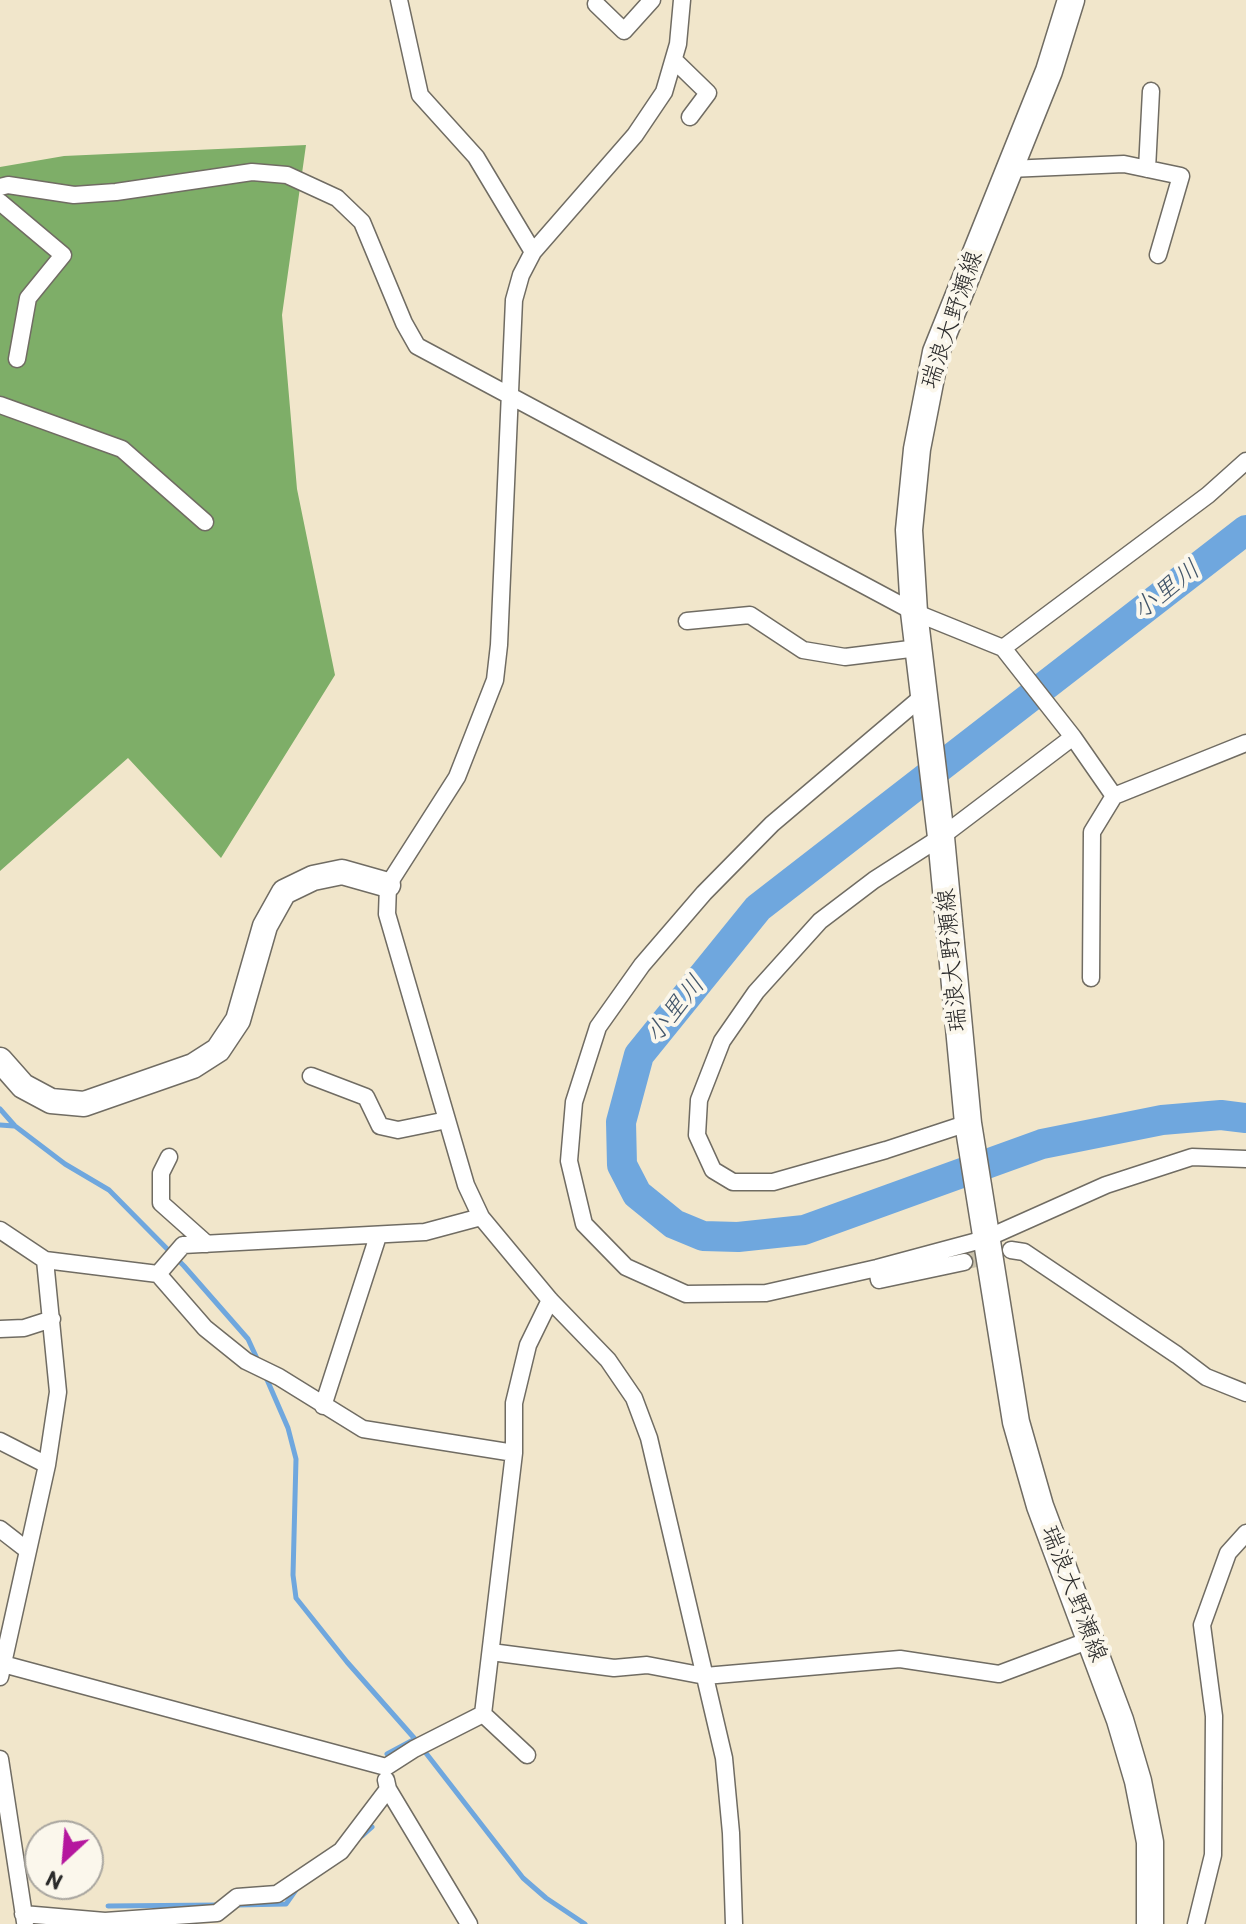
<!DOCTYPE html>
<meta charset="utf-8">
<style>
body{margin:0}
#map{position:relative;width:1246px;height:1924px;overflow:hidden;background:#f1e6cb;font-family:Itim,sans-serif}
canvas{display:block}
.north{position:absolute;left:24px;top:1820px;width:80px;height:80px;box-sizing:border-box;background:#fbf7ec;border:2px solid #a8a59f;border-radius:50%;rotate:206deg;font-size:22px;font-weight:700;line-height:32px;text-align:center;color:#2b2b2b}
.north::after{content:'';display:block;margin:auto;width:28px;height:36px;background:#b5179e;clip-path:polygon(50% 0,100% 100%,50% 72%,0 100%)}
</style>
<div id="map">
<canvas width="1246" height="1924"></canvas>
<div class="north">N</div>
</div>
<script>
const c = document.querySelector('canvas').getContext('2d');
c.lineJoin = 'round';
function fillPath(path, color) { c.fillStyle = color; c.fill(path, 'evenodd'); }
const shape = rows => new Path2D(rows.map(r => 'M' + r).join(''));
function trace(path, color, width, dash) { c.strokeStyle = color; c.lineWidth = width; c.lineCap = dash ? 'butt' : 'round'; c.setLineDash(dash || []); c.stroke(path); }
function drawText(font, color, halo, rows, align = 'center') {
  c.font = font + ' Itim,"Klee One",sans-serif'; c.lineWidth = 8; c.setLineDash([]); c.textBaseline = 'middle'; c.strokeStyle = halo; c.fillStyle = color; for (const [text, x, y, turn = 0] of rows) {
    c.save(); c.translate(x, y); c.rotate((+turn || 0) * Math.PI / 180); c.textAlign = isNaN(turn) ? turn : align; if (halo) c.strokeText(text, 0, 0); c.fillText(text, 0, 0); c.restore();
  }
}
fillPath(shape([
 [306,145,282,315,297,489,335,675,221,858,128,758,0,871,0,167,64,156]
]), '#7eae68');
trace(shape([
 [0,1109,15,1126,65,1164,109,1190,184,1266,248,1339,259,1363],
 [0,1125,14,1126],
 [265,1375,288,1428,296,1459,293,1575,296,1598,347,1662,415,1739,523,1878,546,1898,585,1924],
 [387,1754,415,1739],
 [362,1836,372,1827],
 [237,1905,286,1904,298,1887],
 [108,1906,219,1905]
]), '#6fa7de', 5);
trace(shape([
 [1246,530,758,908,639,1055,621,1122,622,1165,637,1194,674,1224,703,1236,738,1237,804,1230,1042,1144,1162,1120,1221,1115,1246,1118]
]), '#6fa7de', 30);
trace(shape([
 [964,1262,1011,1250]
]), '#c9c1ab', 16, [16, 8]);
const street = shape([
 [399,0,420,95,476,157,533,252],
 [682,0,678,44,664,92,635,135,533,252,521,275,514,300,499,645,495,680,457,777,388,885,387,914,466,1185,481,1217,550,1300,608,1360,634,1398,649,1438,724,1758,731,1833,734,1924],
 [596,4,624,31,652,0],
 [674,60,708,93,690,117],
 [1009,169,1124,164,1181,176,1158,255],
 [1147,169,1151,91],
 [0,187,8,185,74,195,116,192,252,172,287,175,337,198,362,222,404,323,417,346,914,612,1003,648,1073,737,1114,796,1092,832,1091,978],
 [0,202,63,255,28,298,17,359],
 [0,405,122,449,205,522],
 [687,621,750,615,803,650,845,657,918,648],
 [1003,648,1208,495,1246,461],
 [923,696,772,824,704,893,642,965,598,1027,574,1102,569,1161,584,1224,626,1267,686,1294,766,1293,877,1268,985,1239,1106,1185,1192,1157,1246,1159],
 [1114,796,1246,743],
 [311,1076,366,1097,380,1126,398,1130,447,1120],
 [968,1123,886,1150,773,1182,733,1182,713,1170,697,1135,699,1100,722,1041,756,992,820,921,874,880,941,837,1073,737],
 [169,1157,161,1173,161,1203,207,1244],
 [0,1230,45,1260,158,1274,205,1328,246,1361,279,1377,363,1429,514,1453],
 [1011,1250,1024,1252,1177,1355,1206,1377,1246,1393],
 [877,1268,879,1280,964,1262],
 [158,1274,183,1245,425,1232,481,1217],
 [0,1329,24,1328,52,1319],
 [323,1406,378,1236],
 [0,1441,47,1465],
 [0,1529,27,1550],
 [491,1652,614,1668,647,1665,705,1676,900,1659,999,1674,1090,1640],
 [3,1664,386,1767,414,1749,483,1714,514,1453,514,1403,528,1345,550,1300],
 [0,1677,47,1465,58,1392,45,1260],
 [483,1714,527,1755],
 [0,1759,25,1922],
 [386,1780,388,1789,469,1924],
 [23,1914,105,1921,217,1913,237,1897,277,1894,341,1851,388,1789],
 [1196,1924,1213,1855,1214,1716,1202,1625,1228,1553,1246,1533]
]);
const secondary = shape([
 [0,1060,23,1086,51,1101,84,1104,193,1066,218,1050,238,1020,265,926,284,892,313,878,342,872,388,885]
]);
const primary = shape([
 [1071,0,1049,71,936,352,917,449,909,530,914,612,941,837,968,1123,1016,1422,1040,1506,1120,1720,1138,1781,1150,1842,1150,1924]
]);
trace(street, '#706c63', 19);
trace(secondary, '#706c63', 27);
trace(primary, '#706c63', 29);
trace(street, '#fff', 16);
trace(secondary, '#fff', 24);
trace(primary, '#fff', 26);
drawText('24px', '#2b2b2b', '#fbf7ec', [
 ["瑞浪大野瀬線",953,320,-71],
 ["瑞浪大野瀬線",953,960,-95],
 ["瑞浪大野瀬線",1073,1594,69]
]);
drawText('italic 26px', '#43566a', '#fbf7ec', [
 ["小里川",1167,591,-38],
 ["小里川",676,1010,-51]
]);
</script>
